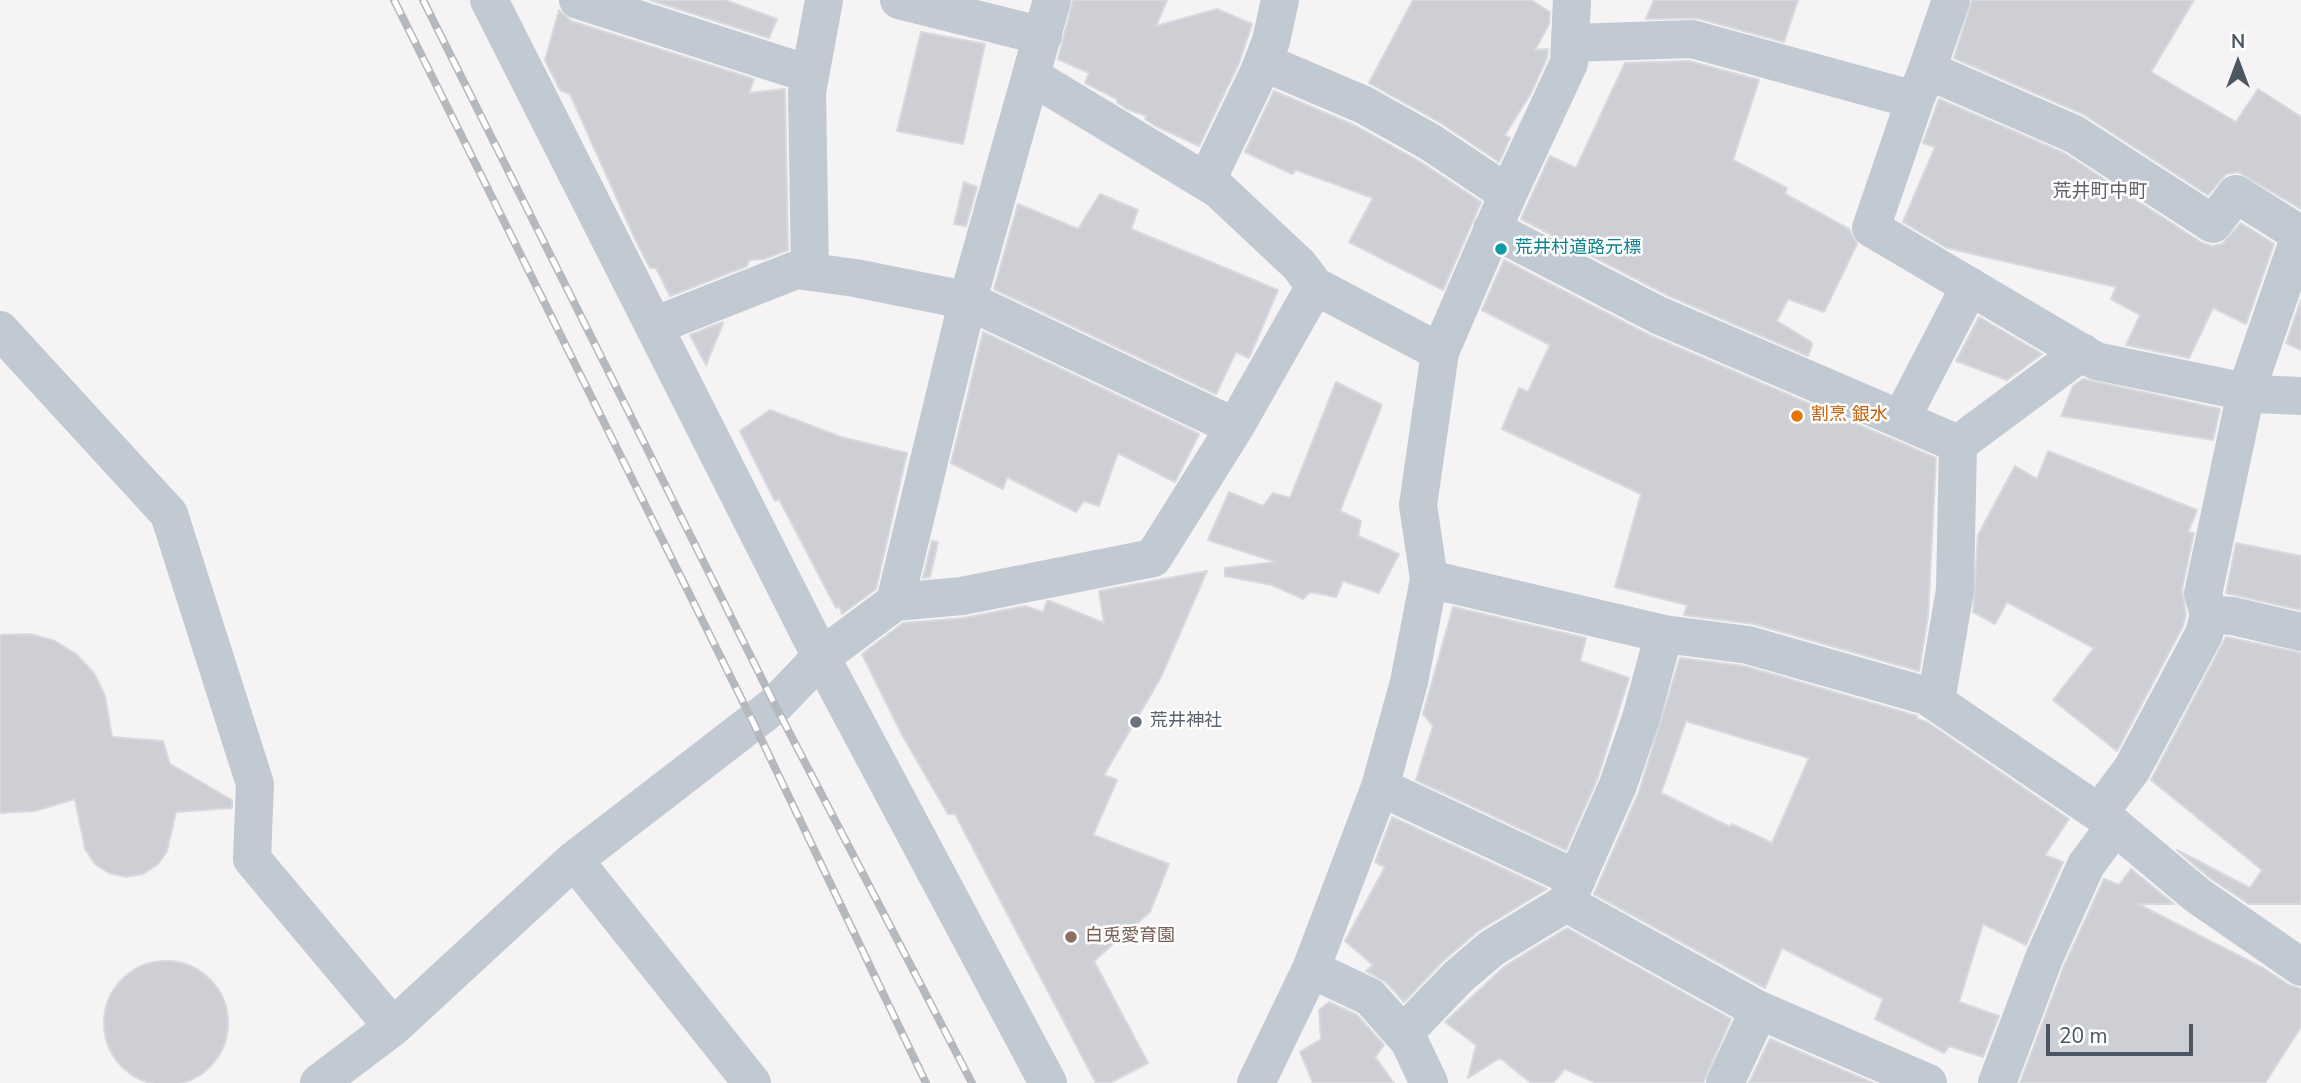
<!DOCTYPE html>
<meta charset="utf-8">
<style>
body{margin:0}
#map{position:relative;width:2301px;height:1083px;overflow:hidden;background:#f5f3f3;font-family:"Nunito Sans",sans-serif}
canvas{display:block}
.north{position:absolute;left:2203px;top:28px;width:70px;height:70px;-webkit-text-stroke:5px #fff;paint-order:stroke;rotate:0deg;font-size:19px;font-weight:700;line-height:28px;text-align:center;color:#4a5661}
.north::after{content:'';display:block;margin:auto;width:24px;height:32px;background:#4a5661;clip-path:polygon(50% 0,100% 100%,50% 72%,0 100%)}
.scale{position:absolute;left:2046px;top:1024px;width:147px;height:32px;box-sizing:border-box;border:4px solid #4a5661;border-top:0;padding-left:9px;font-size:21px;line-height:24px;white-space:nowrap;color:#4a5661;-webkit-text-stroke:5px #fff;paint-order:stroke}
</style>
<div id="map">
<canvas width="2301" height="1083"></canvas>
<div class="north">N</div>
<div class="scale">20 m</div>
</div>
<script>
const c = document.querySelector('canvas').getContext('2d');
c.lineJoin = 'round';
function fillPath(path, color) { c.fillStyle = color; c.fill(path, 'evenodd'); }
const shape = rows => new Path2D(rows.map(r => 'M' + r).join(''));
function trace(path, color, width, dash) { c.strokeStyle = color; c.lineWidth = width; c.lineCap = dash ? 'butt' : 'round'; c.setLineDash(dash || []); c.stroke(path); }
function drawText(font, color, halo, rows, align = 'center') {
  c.font = font + ' "Nunito Sans","Noto Sans JP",sans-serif'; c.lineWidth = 5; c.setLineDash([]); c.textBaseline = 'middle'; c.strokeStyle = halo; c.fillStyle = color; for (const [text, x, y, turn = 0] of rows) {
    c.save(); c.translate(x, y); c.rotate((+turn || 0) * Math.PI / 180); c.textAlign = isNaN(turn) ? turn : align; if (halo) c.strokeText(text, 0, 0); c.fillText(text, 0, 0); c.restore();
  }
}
const building = shape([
 [650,0,725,0,777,19,769,38,650,0],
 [1073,0,1167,0,1156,26,1217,9,1252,24,1239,63,1199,146,1156,126,1145,119,1147,116,1127,109,1117,102,1117,99,1085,83,1089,73,1058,59,1073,0],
 [1413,0,1531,0,1550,12,1549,24,1535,50,1548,49,1547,58,1531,93,1505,135,1510,138,1499,162,1441,123,1369,83,1413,0],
 [1654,0,1798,0,1784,42,1697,18,1646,19,1654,0],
 [1972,0,2194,0,2151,72,2236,122,2258,89,2301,117,2301,209,2238,172,2226,174,2208,195,2083,114,1954,58,1972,0],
 [559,10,571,21,754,79,749,93,785,89,788,250,764,259,749,260,747,266,670,296,656,268,650,268,635,239,570,94,560,90,545,60,559,10],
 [921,32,985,44,963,144,897,131,921,32],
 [1689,61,1759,80,1733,160,1787,188,1785,194,1849,229,1857,244,1824,312,1788,299,1777,321,1811,342,1812,346,1808,356,1667,295,1521,219,1550,156,1576,168,1625,63,1689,61],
 [1274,91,1354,125,1419,161,1481,202,1443,290,1349,242,1373,198,1296,170,1292,174,1245,152,1274,91],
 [1939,99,2064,153,2202,243,2212,246,2222,244,2241,223,2274,244,2246,324,2213,308,2189,358,2126,345,2140,315,2111,299,2116,287,1947,248,1903,222,1935,147,1923,143,1939,99],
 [964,182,977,187,966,226,954,224,964,182],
 [1100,194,1138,210,1131,229,1278,290,1249,358,1236,352,1216,394,994,289,1018,204,1078,229,1100,194],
 [1504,260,1649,335,1936,458,1928,616,1919,671,1754,624,1684,615,1687,605,1615,587,1641,494,1502,429,1519,388,1528,392,1550,345,1482,310,1504,260],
 [2301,300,2301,350,2286,343,2301,300],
 [1979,317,2042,354,2007,380,1956,361,1979,317],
 [723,322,722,326,706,365,690,335,723,322],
 [983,332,1199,434,1175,482,1118,453,1099,506,1084,501,1076,512,1007,477,1003,489,951,463,983,332],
 [2083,379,2220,409,2213,440,2061,416,2073,386,2083,379],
 [1336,382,1382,405,1340,511,1361,521,1358,536,1399,554,1379,593,1343,581,1336,597,1310,592,1303,599,1272,585,1225,576,1225,568,1276,562,1208,540,1229,492,1263,506,1273,493,1290,498,1336,382],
 [770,410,841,437,907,453,876,589,842,614,839,606,836,608,779,499,775,501,740,431,770,410],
 [2048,451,2197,510,2188,532,2194,533,2182,589,2186,615,2183,626,2117,751,2053,700,2094,648,2007,602,1995,624,1973,612,1978,535,2015,466,2037,479,2048,451],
 [932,541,938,542,930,577,923,578,932,541],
 [2236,543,2301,556,2301,610,2226,593,2236,543],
 [1207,571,1161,677,1104,775,1117,780,1093,835,1169,864,1150,912,1094,961,1148,1063,1110,1083,1096,1083,955,814,948,814,902,735,862,654,903,623,964,618,1025,606,1043,612,1047,601,1050,601,1104,623,1099,591,1207,571],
 [1453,607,1586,638,1580,661,1629,678,1598,777,1566,850,1416,780,1433,726,1423,714,1453,607],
 [30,634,55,641,76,654,94,673,105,696,112,737,163,741,170,764,232,800,232,808,176,812,167,851,158,864,143,874,126,877,109,873,95,864,85,849,75,799,35,811,0,813,0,635,30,634],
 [2226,637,2301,653,2301,904,2249,904,2210,878,2177,850,2250,888,2262,870,2151,780,2226,637],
 [1680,658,1744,666,1917,716,1917,719,1927,722,2069,819,2045,855,2063,862,2026,945,1983,924,1959,1002,1999,1016,1983,1057,1949,1046,1944,1053,1875,1019,1883,999,1782,948,1765,988,1594,894,1639,792,1680,658],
 [1686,721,1809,758,1772,843,1732,824,1730,827,1661,793,1686,721],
 [1392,817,1547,889,1478,931,1443,961,1404,1002,1386,982,1366,971,1373,965,1345,941,1385,867,1375,862,1392,817],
 [2131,869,2174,904,2138,904,2263,968,2289,985,2301,989,2301,1027,2265,1083,2020,1083,2064,966,2104,879,2119,885,2131,869],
 [1567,928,1731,1019,1703,1083,1596,1083,1565,1069,1553,1083,1531,1083,1500,1058,1468,1078,1476,1045,1445,1022,1505,966,1567,928],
 '104 1023a62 62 0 1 1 124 0a62 62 0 1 1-124 0Z',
 [1329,1002,1357,1015,1384,1045,1375,1057,1394,1083,1313,1083,1300,1052,1321,1039,1319,1010,1329,1002],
 [1770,1039,1873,1083,1749,1083,1770,1039]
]);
fillPath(building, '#cdcfd5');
trace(building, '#d7d9de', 2);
trace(shape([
 [489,0,821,657,1048,1083],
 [578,0,809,74],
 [899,0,1043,36],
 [1572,43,1692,39,1915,100,1927,70,2074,134,2213,224,2236,194,2298,233,2301,238],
 [1263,62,1364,105,1430,142,1508,194],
 [1927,70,1951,0],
 [1031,76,1218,189,1299,265,1315,286],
 [1915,100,1871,228,2096,361,2256,394,2301,396],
 [1206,182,1259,72,1271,41,1280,0],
 [1492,229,1658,315,1958,444,1955,590,1936,701],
 [810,272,807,92,824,0],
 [654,326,796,270,855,278,950,297,979,306,1235,427],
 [0,330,169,514,255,784,252,859,393,1027],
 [1901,419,1970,286],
 [1958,444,2082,352],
 [1429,579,1664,634,1748,645,1927,696,2099,813,2197,895,2301,967],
 [895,602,967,303,1052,0],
 [2209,614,2233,616,2301,632],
 [1380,787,1577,879],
 [2099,813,2132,769,2204,634,2209,614,2203,594,2246,392,2295,250,2301,242],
 [574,860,752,1083],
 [1566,903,1759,1010,1928,1083],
 [1311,969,1370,997,1409,1041,1429,1083],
 [1403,1034,1459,976,1492,948,1566,903,1618,785,1641,718,1664,634],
 [319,1083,393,1027,574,860,775,705,821,657,895,602,962,596,1153,558,1235,427,1315,286,1440,352],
 [1256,1083,1311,969,1380,787,1409,682,1429,579,1418,505,1440,352,1508,194,1569,63,1572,0],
 [1725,1083,1759,1010],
 [1997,1083,2044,958,2086,865,2115,826]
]), '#c1cad2', 38);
const rail = shape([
 [394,0,753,722,926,1083],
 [423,0,775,705,972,1083]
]);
trace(rail, '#b5b8bd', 8);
trace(rail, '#fff', 5, [16]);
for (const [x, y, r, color] of [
 [1501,249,7,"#0f9aa8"],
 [1797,416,7,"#e8710a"],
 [1136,722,7,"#6b7280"],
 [1071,937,7,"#8d6e63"]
]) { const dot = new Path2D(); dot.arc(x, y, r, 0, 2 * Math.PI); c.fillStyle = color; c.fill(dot); trace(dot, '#fff', 2.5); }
drawText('18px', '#0d838f', '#fff', [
 ["荒井村道路元標",1515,249]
], 'left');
drawText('18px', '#c56008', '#fff', [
 ["割烹 銀水",1811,416]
], 'left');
drawText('18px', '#5b616d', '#fff', [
 ["荒井神社",1150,722]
], 'left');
drawText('18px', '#785e54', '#fff', [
 ["白兎愛育園",1085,937]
], 'left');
drawText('19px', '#5f6368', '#fff', [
 ["荒井町中町",2100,192]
]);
</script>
